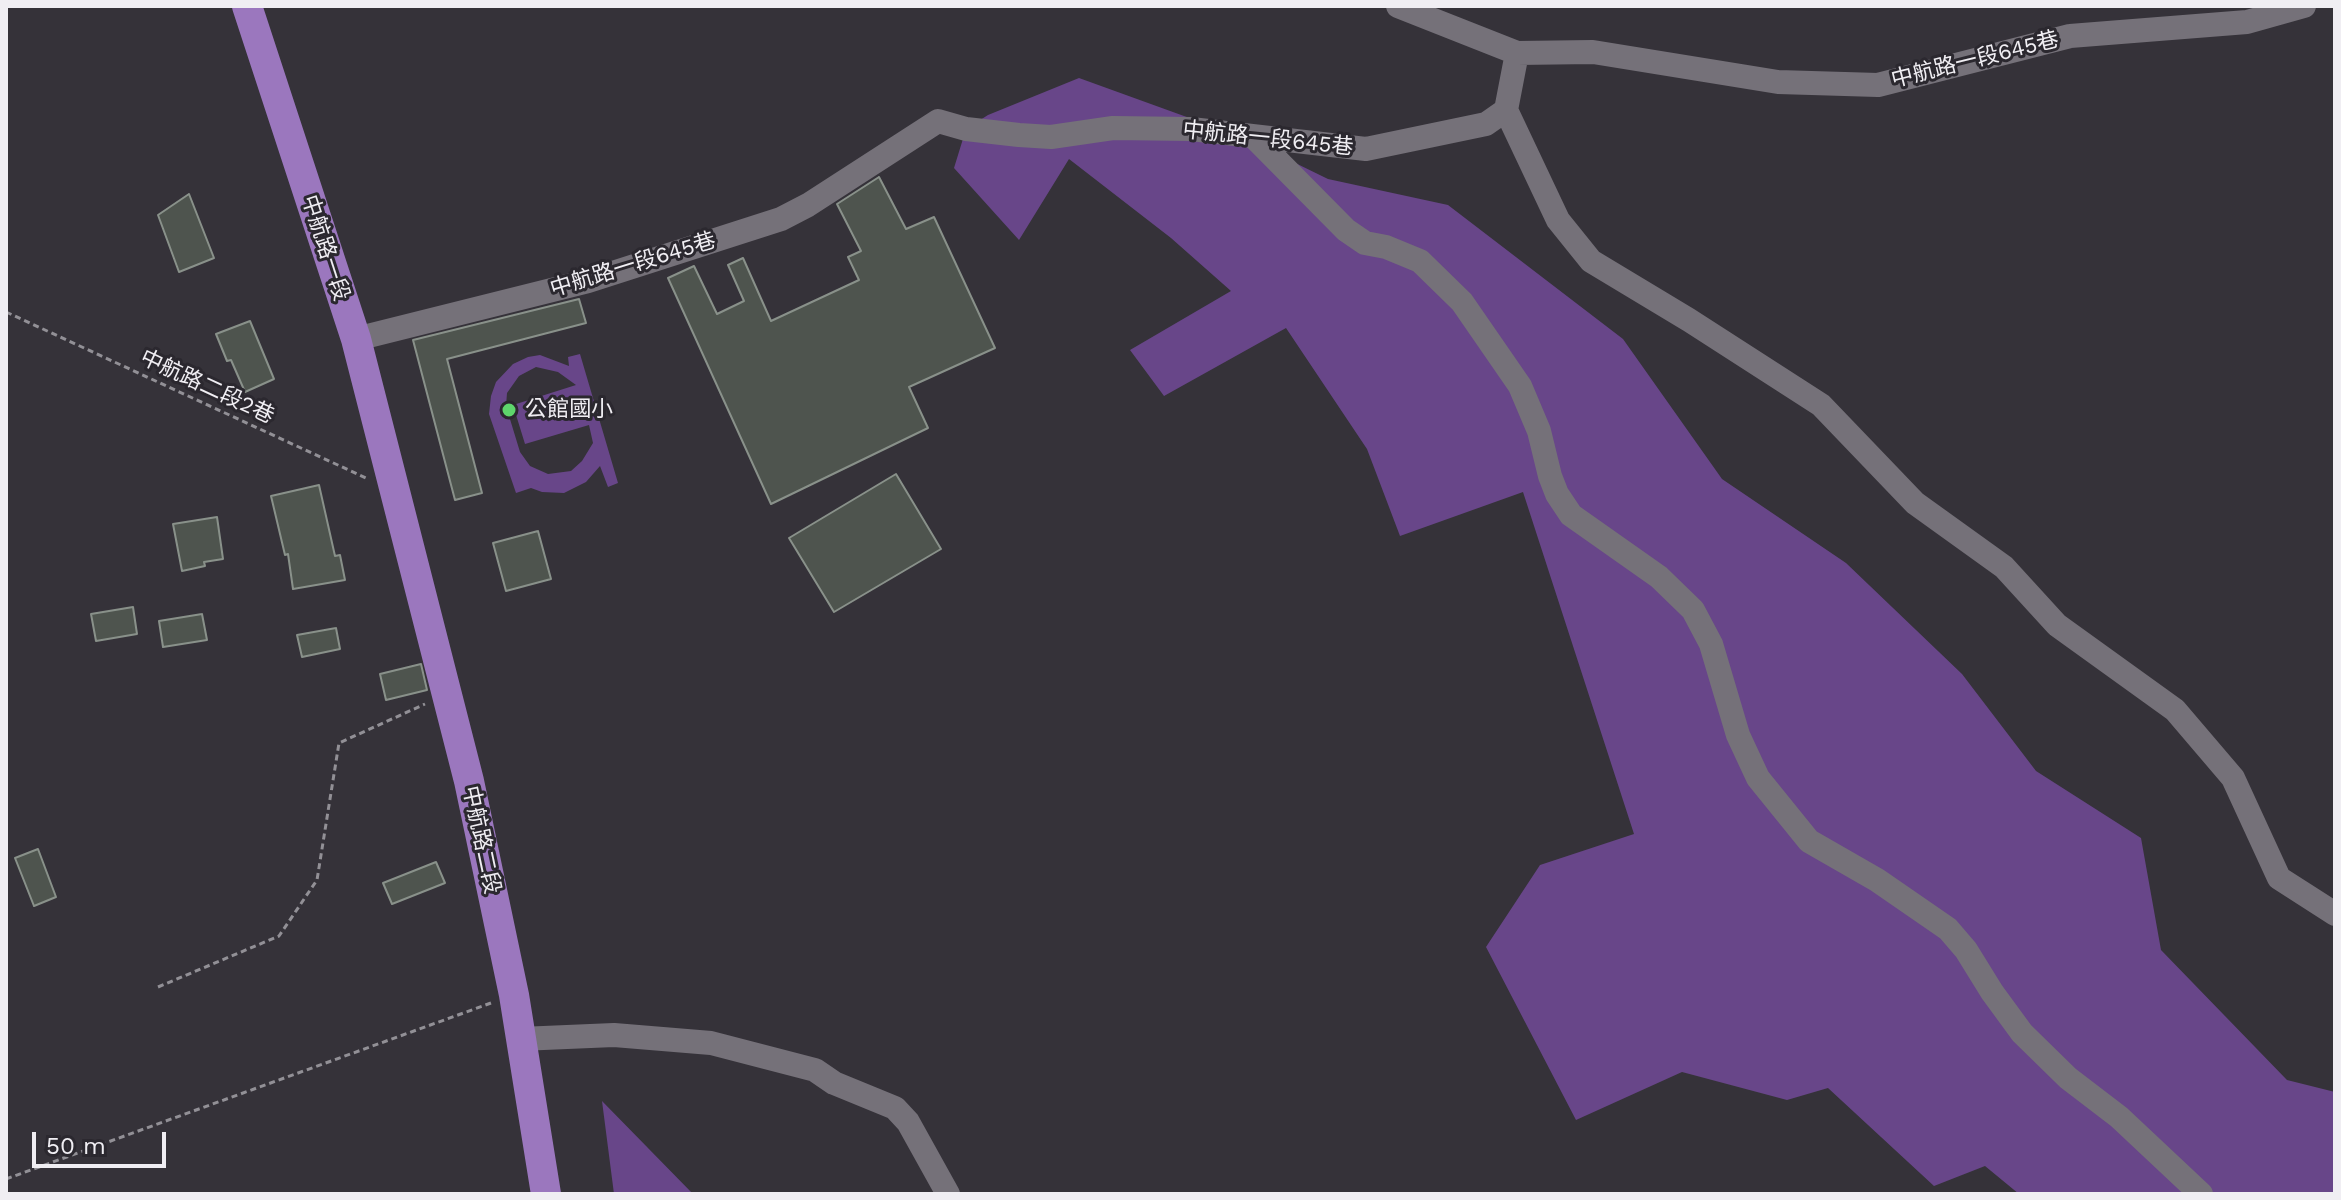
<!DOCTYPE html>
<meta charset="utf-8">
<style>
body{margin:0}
#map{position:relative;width:2341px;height:1200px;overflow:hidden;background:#353239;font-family:"Work Sans",sans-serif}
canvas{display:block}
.frame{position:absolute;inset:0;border:8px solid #f0eef3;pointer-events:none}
.scale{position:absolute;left:32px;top:1132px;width:134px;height:36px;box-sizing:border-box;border:4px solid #f0eef3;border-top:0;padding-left:10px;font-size:24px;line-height:28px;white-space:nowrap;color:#f0eef3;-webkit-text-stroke:6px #2b282f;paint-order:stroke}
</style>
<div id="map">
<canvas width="2341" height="1200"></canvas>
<div class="frame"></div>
<div class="scale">50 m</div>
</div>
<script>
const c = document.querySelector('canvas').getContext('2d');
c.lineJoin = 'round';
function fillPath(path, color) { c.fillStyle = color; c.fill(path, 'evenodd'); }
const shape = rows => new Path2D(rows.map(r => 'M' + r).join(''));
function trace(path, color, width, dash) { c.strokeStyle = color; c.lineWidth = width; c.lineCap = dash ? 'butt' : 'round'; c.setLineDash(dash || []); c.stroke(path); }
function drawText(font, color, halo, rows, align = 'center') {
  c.font = font + ' "Work Sans","Noto Sans TC",sans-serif'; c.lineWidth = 6; c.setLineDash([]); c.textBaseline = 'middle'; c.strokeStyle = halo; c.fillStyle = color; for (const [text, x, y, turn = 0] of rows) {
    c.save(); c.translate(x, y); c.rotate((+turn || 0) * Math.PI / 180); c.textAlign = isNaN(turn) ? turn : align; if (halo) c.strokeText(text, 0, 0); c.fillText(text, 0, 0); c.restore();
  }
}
fillPath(shape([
 [1079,78,1242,137,1328,179,1448,205,1623,339,1722,479,1846,563,1962,674,2036,771,2141,838,2161,950,2287,1080,2335,1092,2335,1194,2019,1194,1985,1166,1934,1186,1828,1088,1787,1100,1682,1072,1576,1120,1486,947,1540,865,1634,834,1523,492,1400,536,1367,449,1286,328,1164,396,1130,350,1231,291,1171,238,1069,159,1019,240,954,168,966,129,988,115],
 [580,354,618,483,608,487,600,466,586,482,564,493,542,492,531,488,516,493,489,414,491,396,496,382,513,364,528,357,540,355,569,366,568,357],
 [536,367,558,372,576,385,513,405,525,444,589,425,593,443,582,461,571,471,548,474,530,466,520,452,506,406,507,393,519,376],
 [602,1101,693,1194,614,1194]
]), '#684689');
const building = shape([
 [879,177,906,229,934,217,995,348,909,387,928,428,771,504,668,278,694,266,717,314,744,301,728,265,743,258,771,321,859,280,848,257,861,251,837,204,879,177],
 [189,194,214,258,179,272,158,215,189,194],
 [579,299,586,323,447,359,482,493,455,500,413,340,579,299],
 [250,321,274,379,245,392,231,360,227,361,216,334,250,321],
 [896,474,941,549,834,612,789,538,896,474],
 [319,485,335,556,340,555,345,580,293,589,288,554,285,555,271,496,319,485],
 [217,517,223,559,204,562,205,566,182,571,173,524,217,517],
 [538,531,551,579,506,591,493,543,538,531],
 [133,607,137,634,96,641,91,614,133,607],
 [202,614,207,640,163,647,159,621,202,614],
 [336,628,340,649,302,657,297,635,336,628],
 [421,664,427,690,386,700,380,674,421,664],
 [38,849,56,897,34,906,15,858,38,849],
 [436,862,445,883,392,904,383,883,436,862]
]);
fillPath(building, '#4e544e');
trace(building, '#89918a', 2);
trace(shape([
 [6,312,366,478],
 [158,987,279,936,317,880,339,743,425,704],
 [6,1179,491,1003]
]), '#929096', 3, [6, 4]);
trace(shape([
 [1398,6,1517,53],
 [1506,110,1558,220,1591,261,1689,320,1821,405,1915,503,2004,567,2057,625,2175,710,2233,778,2279,878,2335,914],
 [1253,136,1346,230,1365,243,1386,247,1420,261,1462,302,1520,386,1539,431,1550,476,1557,494,1571,515,1659,577,1693,610,1711,644,1738,735,1758,778,1809,841,1877,880,1948,929,1966,950,1992,992,2022,1033,2068,1078,2119,1117,2201,1194],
 [356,339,588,281,781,219,808,205,938,121,966,129,1019,135,1051,137,1113,128,1191,129,1366,149,1486,124,1506,110,1517,53,1593,52,1778,82,1878,85,2070,36,2247,22,2304,6],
 [520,1039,614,1035,711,1043,815,1070,834,1083,895,1108,908,1122,948,1194]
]), '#757179', 24);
trace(shape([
 [247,6,356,339,469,781,514,995,546,1194]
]), '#9b77be', 30);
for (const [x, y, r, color] of [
 [509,410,8,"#5ed56c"]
]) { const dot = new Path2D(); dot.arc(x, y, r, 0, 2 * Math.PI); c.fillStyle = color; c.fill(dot); trace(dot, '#2b282f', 3); }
drawText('22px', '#f0eef3', '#2b282f', [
 ["中航路一段645巷",1975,60,-14],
 ["中航路一段645巷",1268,139,6],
 ["中航路一段",325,248,72],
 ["中航路一段645巷",633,265,-17],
 ["中航路二段2巷",207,387,25],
 ["中航路二段",481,840,78]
]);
drawText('22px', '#f0eef3', '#2b282f', [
 ["公館國小",525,410]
], 'left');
</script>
